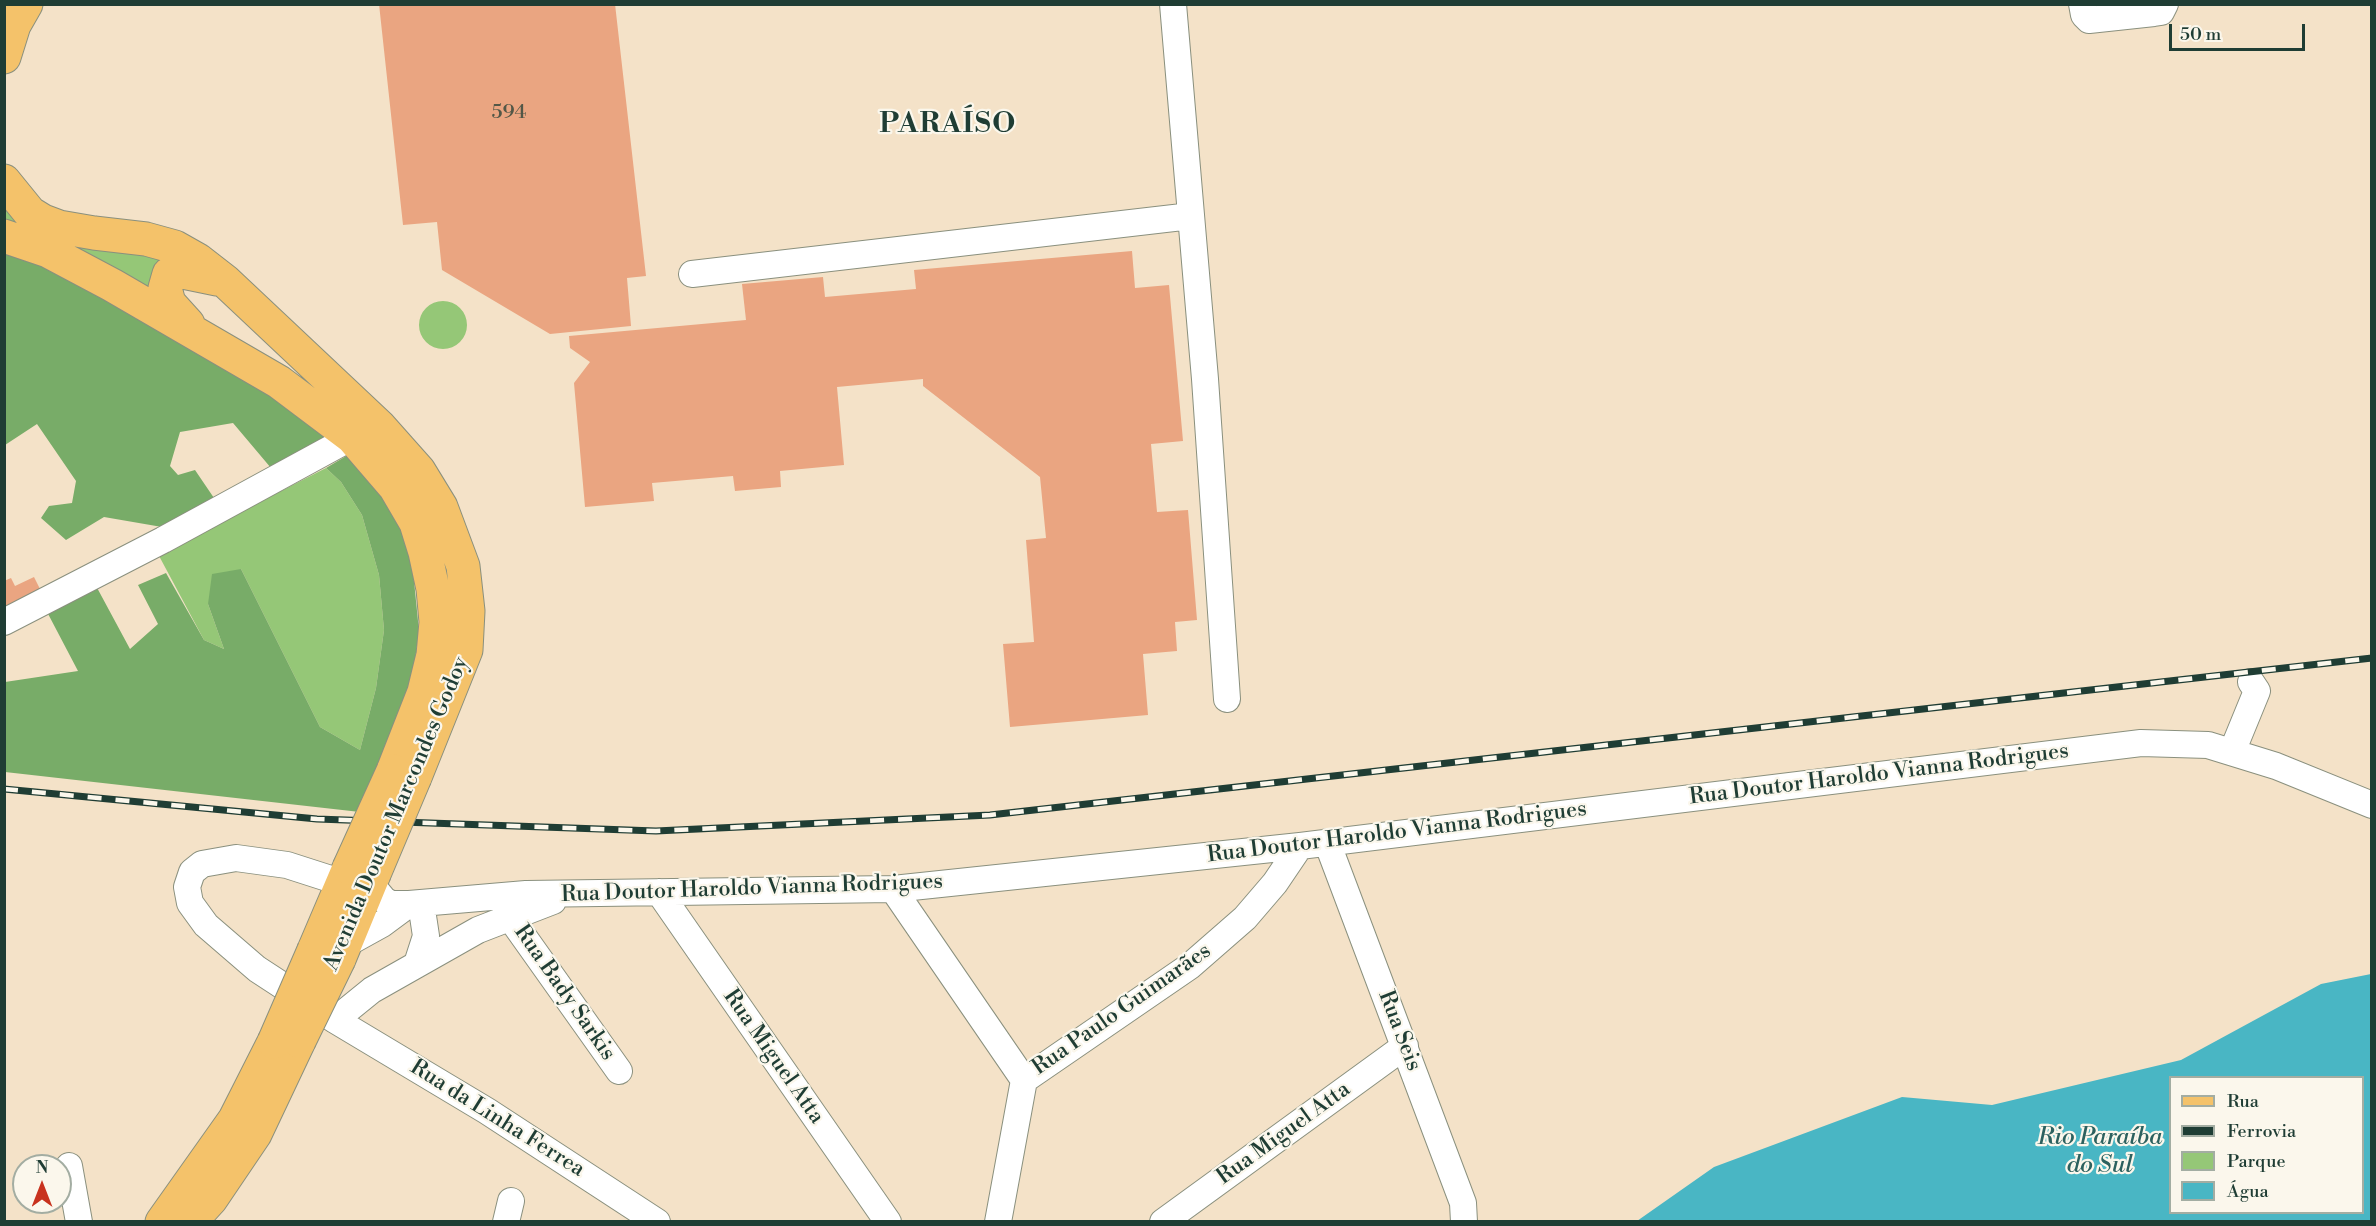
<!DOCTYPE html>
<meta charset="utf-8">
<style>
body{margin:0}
#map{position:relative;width:2376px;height:1226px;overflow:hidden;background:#f4e2c8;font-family:"Libre Bodoni",serif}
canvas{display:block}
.frame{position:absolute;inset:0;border:6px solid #1f3d34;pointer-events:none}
.legend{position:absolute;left:2169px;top:1076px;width:195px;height:138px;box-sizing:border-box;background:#fbf7ec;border:2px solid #a3ada2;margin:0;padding:8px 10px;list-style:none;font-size:18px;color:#1f3d34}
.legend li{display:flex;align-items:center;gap:12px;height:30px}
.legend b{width:30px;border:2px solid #a3ada2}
.north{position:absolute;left:12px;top:1154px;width:60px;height:60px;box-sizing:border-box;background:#fbf7ec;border:2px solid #a3ada2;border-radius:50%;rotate:0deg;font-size:16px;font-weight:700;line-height:24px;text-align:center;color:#1f3d34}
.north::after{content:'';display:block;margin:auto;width:21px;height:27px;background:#c8321e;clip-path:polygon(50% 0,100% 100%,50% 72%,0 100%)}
.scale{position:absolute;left:2169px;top:24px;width:136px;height:27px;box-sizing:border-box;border:3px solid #1f3d34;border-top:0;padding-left:8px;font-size:18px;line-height:21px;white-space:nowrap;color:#1f3d34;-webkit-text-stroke:4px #fbf7ec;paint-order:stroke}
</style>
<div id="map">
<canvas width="2376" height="1226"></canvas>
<div class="frame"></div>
<ul class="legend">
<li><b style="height:8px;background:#f4c26a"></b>Rua</li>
<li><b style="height:8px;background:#1f3d34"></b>Ferrovia</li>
<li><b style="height:16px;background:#95c777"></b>Parque</li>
<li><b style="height:16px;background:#49b6c4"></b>Água</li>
</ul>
<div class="north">N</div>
<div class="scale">50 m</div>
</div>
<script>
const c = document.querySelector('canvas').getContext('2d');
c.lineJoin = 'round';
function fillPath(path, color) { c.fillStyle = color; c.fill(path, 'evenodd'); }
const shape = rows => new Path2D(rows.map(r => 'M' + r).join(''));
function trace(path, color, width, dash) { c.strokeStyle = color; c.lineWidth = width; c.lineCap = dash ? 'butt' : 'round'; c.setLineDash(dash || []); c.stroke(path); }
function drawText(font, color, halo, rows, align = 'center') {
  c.font = font + ' "Libre Bodoni",serif'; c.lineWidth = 4.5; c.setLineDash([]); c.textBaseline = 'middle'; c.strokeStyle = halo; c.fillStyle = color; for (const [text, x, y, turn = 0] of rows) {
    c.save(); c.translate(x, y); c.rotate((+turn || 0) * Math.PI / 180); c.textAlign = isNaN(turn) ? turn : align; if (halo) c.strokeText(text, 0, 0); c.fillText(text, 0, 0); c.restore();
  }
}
fillPath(shape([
 [4,200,135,253,172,263,157,293,5,220],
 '419 325a24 24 0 1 1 48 0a24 24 0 1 1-48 0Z',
 [326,468,341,482,362,515,379,575,384,630,376,688,360,750,320,727,241,569,208,604,224,649,204,640,158,554]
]), '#95c777');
fillPath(shape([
 [4,245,229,365,330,435,271,468,233,423,180,432,170,466,178,475,195,470,214,498,162,527,104,517,66,540,41,518,49,506,72,503,76,481,37,424,5,445],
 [353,452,370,475,404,534,412,561,419,631,413,674,396,724,360,812,5,772,5,682,78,671,46,610,95,584,130,649,158,624,138,585,166,573,204,640,224,649,208,604,212,574,241,569,320,727,360,750,376,688,384,630,379,575,362,515,341,482,326,468]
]), '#78ac68');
fillPath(shape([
 [2371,974,2371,1221,1637,1221,1714,1167,1902,1097,1992,1105,2181,1060,2321,984],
 [2170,1078,2362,1078,2362,1212,2170,1212]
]), '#49b6c4');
fillPath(shape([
 [379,4,615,4,646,276,627,278,631,326,550,334,442,270,437,222,403,225],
 [1132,251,1135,288,1169,285,1183,441,1151,444,1157,512,1188,510,1197,620,1175,622,1177,651,1143,654,1148,715,1010,727,1003,644,1034,642,1026,540,1046,538,1040,477,923,386,923,379,837,387,844,465,780,471,781,487,735,491,733,476,652,483,654,501,585,507,574,383,590,362,570,348,569,336,746,320,742,284,823,277,825,297,916,289,914,270],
 [34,577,43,595,4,613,4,581,11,578,15,586]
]), '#eaa581');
const minor = shape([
 [1173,4,1205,379,1227,699],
 [2082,4,2084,15,2089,20,2154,13,2161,12,2165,4],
 [692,274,1191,216],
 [4,622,163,540,352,437],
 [2232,752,2257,691,2251,682],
 [1327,842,1463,1203,1464,1222],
 [343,883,287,865,236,858,202,864,192,872,187,887,190,903,206,925,257,969,335,1020,487,1111,657,1222],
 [370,883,384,900,391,904,409,904,526,894,893,889,1300,846,2141,743,2208,745,2276,766,2372,805],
 [893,889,1024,1080,1190,966,1245,918,1275,883,1300,846],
 [659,892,888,1222],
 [509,916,619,1071],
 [344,945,382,924,409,904],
 [417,964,426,936,421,903],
 [335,1020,372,990,478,930,553,901],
 [69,1166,79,1222],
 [506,1222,511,1201],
 [998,1222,1024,1080],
 [1163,1222,1405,1046]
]);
const major = shape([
 [4,57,14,25,26,4],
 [4,181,30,213,43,221,59,227,94,233,146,239,175,247,198,260,225,281,379,426,419,471,441,507,463,566,468,611,466,650,415,777],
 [4,236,48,251,112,285,279,382,352,437,395,487,416,523,425,552,433,589,436,622,433,655,424,692,393,771],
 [188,324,169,303,165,288,169,274,183,272,217,279],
 [314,950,349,868],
 [339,959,374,874],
 [162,1222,235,1119,274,1042],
 [190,1222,211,1199,255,1134,299,1041]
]);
trace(minor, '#8a907e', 28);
trace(major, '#8a907e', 35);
trace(minor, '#fff', 26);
trace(major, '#f4c26a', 33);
const rail = shape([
 [4,789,317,819,656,831,990,815,2372,658]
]);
trace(rail, '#1f3d34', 7);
trace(rail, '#fbf7ec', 4.5, [14]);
const majorBridge = shape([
 [349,868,393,771],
 [374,874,415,777],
 [299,1041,339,959],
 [274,1042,314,950]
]);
trace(majorBridge, '#8a907e', 35, []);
trace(majorBridge, '#f4c26a', 33);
drawText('20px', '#525747', null, [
 ["594",509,113]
]);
drawText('22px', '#1f3d34', '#fbf7ec', [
 ["Rua Doutor Haroldo Vianna Rodrigues",1879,775,-7],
 ["Avenida Doutor Marcondes Godoy",397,814,-67],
 ["Rua Doutor Haroldo Vianna Rodrigues",1397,833,-7],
 ["Rua Doutor Haroldo Vianna Rodrigues",752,889,-2],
 ["Rua Bady Sarkis",564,993,55],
 ["Rua Paulo Guimarães",1122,1010,-35],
 ["Rua Seis",1399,1031,69],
 ["Rua Miguel Atta",773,1057,55],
 ["Rua da Linha Ferrea",497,1119,32],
 ["Rua Miguel Atta",1284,1134,-36]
]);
drawText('italic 24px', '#2c615f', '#fbf7ec', [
 ["Rio Paraíba",2100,1138],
 ["do Sul",2100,1166]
]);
c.letterSpacing = '1.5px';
drawText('bold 28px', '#1f3d34', '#fbf7ec', [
 ["PARAÍSO",948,125]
]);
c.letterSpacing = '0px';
</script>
